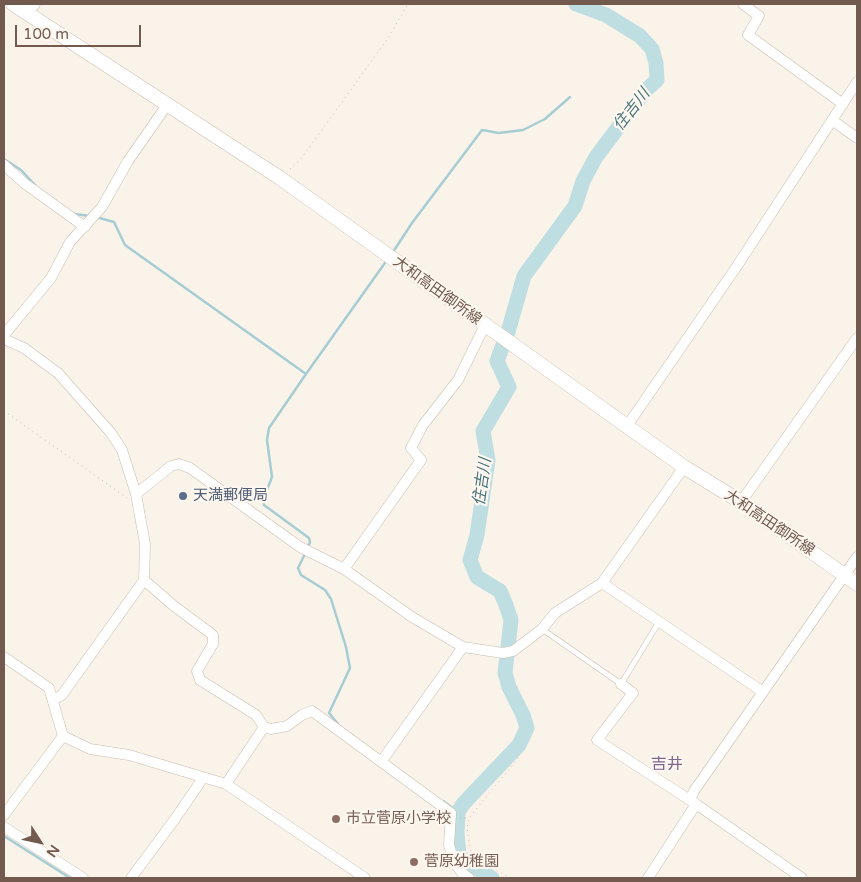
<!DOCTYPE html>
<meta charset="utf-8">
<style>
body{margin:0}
#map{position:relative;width:861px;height:882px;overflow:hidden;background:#faf3e9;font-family:"Varela Round",sans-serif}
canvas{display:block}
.frame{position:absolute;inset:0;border:5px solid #725a4f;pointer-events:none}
.north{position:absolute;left:15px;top:817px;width:50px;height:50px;-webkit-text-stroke:4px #fdf7ef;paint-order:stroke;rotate:125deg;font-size:14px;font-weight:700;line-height:20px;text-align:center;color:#725a4f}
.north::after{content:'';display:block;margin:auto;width:18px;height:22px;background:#725a4f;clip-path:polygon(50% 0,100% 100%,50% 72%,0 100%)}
.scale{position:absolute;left:15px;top:25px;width:126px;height:22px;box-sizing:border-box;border:2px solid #725a4f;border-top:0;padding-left:6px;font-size:15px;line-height:18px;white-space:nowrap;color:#725a4f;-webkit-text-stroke:4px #fdf7ef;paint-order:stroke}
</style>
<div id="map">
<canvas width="861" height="882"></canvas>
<div class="frame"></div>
<div class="north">N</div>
<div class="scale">100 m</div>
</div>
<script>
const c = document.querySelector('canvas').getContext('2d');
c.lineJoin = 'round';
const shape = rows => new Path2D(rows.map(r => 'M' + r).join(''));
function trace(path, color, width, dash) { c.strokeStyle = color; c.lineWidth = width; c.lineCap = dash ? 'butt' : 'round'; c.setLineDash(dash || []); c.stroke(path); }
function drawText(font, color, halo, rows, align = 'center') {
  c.font = font + ' "Varela Round","Noto Sans JP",sans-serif'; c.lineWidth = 4.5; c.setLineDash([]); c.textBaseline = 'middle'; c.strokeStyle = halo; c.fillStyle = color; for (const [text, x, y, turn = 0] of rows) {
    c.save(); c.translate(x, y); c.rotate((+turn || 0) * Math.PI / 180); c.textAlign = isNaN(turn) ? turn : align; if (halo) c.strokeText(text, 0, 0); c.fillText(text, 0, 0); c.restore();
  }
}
trace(shape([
 [4,159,21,170,35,185],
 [74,214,91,216],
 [96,217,114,222,125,245,306,374],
 [393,252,412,223,482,130,499,133,523,130,545,119,570,97],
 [308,547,310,542,309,538,264,505,263,500,272,477,267,440,269,428,306,374,387,260],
 [306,552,298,568,301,575,325,590,331,599,346,647,350,668,329,713,338,724],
 [443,801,458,812],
 [4,836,70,878]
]), '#a6cdd3', 2.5);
trace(shape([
 [492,878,465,861,459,855,457,833,458,812,463,804,519,745,527,728,523,715,509,687,505,673,511,620,506,605,500,591,477,577,470,560,477,535,488,460,483,431,509,387,497,361,508,332,524,276,575,206,583,181,596,157,646,90,657,80,656,63,652,49,640,36,606,15,576,4]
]), '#bfdee2', 15);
const lane = shape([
 [542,629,621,684,659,622]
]);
const street = shape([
 [743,4,759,16,748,35,843,104],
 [27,13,35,4],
 [832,120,857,138],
 [4,165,24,183,85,227],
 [4,335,51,278,70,242,102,207,128,161,167,105],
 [4,339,24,348,58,373,111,433,122,450,136,494,145,544,144,580,62,695,53,700],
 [627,426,737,266,857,82],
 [136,494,171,466,179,464,190,468,300,547,344,569,412,617,463,647,503,653,513,651,542,629,555,613,602,583,684,467],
 [741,502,857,338],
 [344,569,421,460,411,448,423,425,458,380,485,325],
 [144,580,174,606,213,635,213,644,197,671,200,680,256,715,264,727,271,729,287,726,302,715,312,711,451,813,449,845,454,862,462,873,469,878],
 [602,583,763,692],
 [4,657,49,688,63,736,90,749,129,755,226,784,365,878],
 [621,684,633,693,597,740,696,804,802,878],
 [381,762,463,647],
 [226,784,264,727],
 [690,800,694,791,857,557],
 [4,815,63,736],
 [4,827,83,878],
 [131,878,175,819,203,778],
 [648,878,696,804]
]);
const secondary = shape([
 [13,4,280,178,684,467,741,502,857,584]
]);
trace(lane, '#cbbbb0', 6);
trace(street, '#cbbbb0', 11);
trace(secondary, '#d0bdb0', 15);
trace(shape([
 [290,169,300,160,340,105,388,38,408,4],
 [4,411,127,498],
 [460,818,468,818],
 [511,878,484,864,471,854,467,828,469,818,519,757]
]), '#d2b6a6', 1, [1, 4]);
trace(lane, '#fff', 5);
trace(street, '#fff', 10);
trace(secondary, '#fff', 14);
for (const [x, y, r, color] of [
 [183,496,5,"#5c6f8a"],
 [336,819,5,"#8d6e63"],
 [414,862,5,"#8d6e63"]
]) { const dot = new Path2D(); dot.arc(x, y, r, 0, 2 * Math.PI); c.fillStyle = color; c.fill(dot); trace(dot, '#fdf7ef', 2); }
drawText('15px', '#725a4f', '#fdf7ef', [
 ["大和高田御所線",437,291,36],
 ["大和高田御所線",769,523,34]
]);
drawText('15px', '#4e5e75', '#fdf7ef', [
 ["天満郵便局",193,496]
], 'left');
drawText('15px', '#785e54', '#fdf7ef', [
 ["市立菅原小学校",346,819],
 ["菅原幼稚園",424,862]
], 'left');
drawText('italic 16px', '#47757c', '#fdf7ef', [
 ["住吉川",632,110,-52],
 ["住吉川",483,482,-82]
]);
drawText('16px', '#80668e', '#fdf7ef', [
 ["吉井",667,765]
]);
</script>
